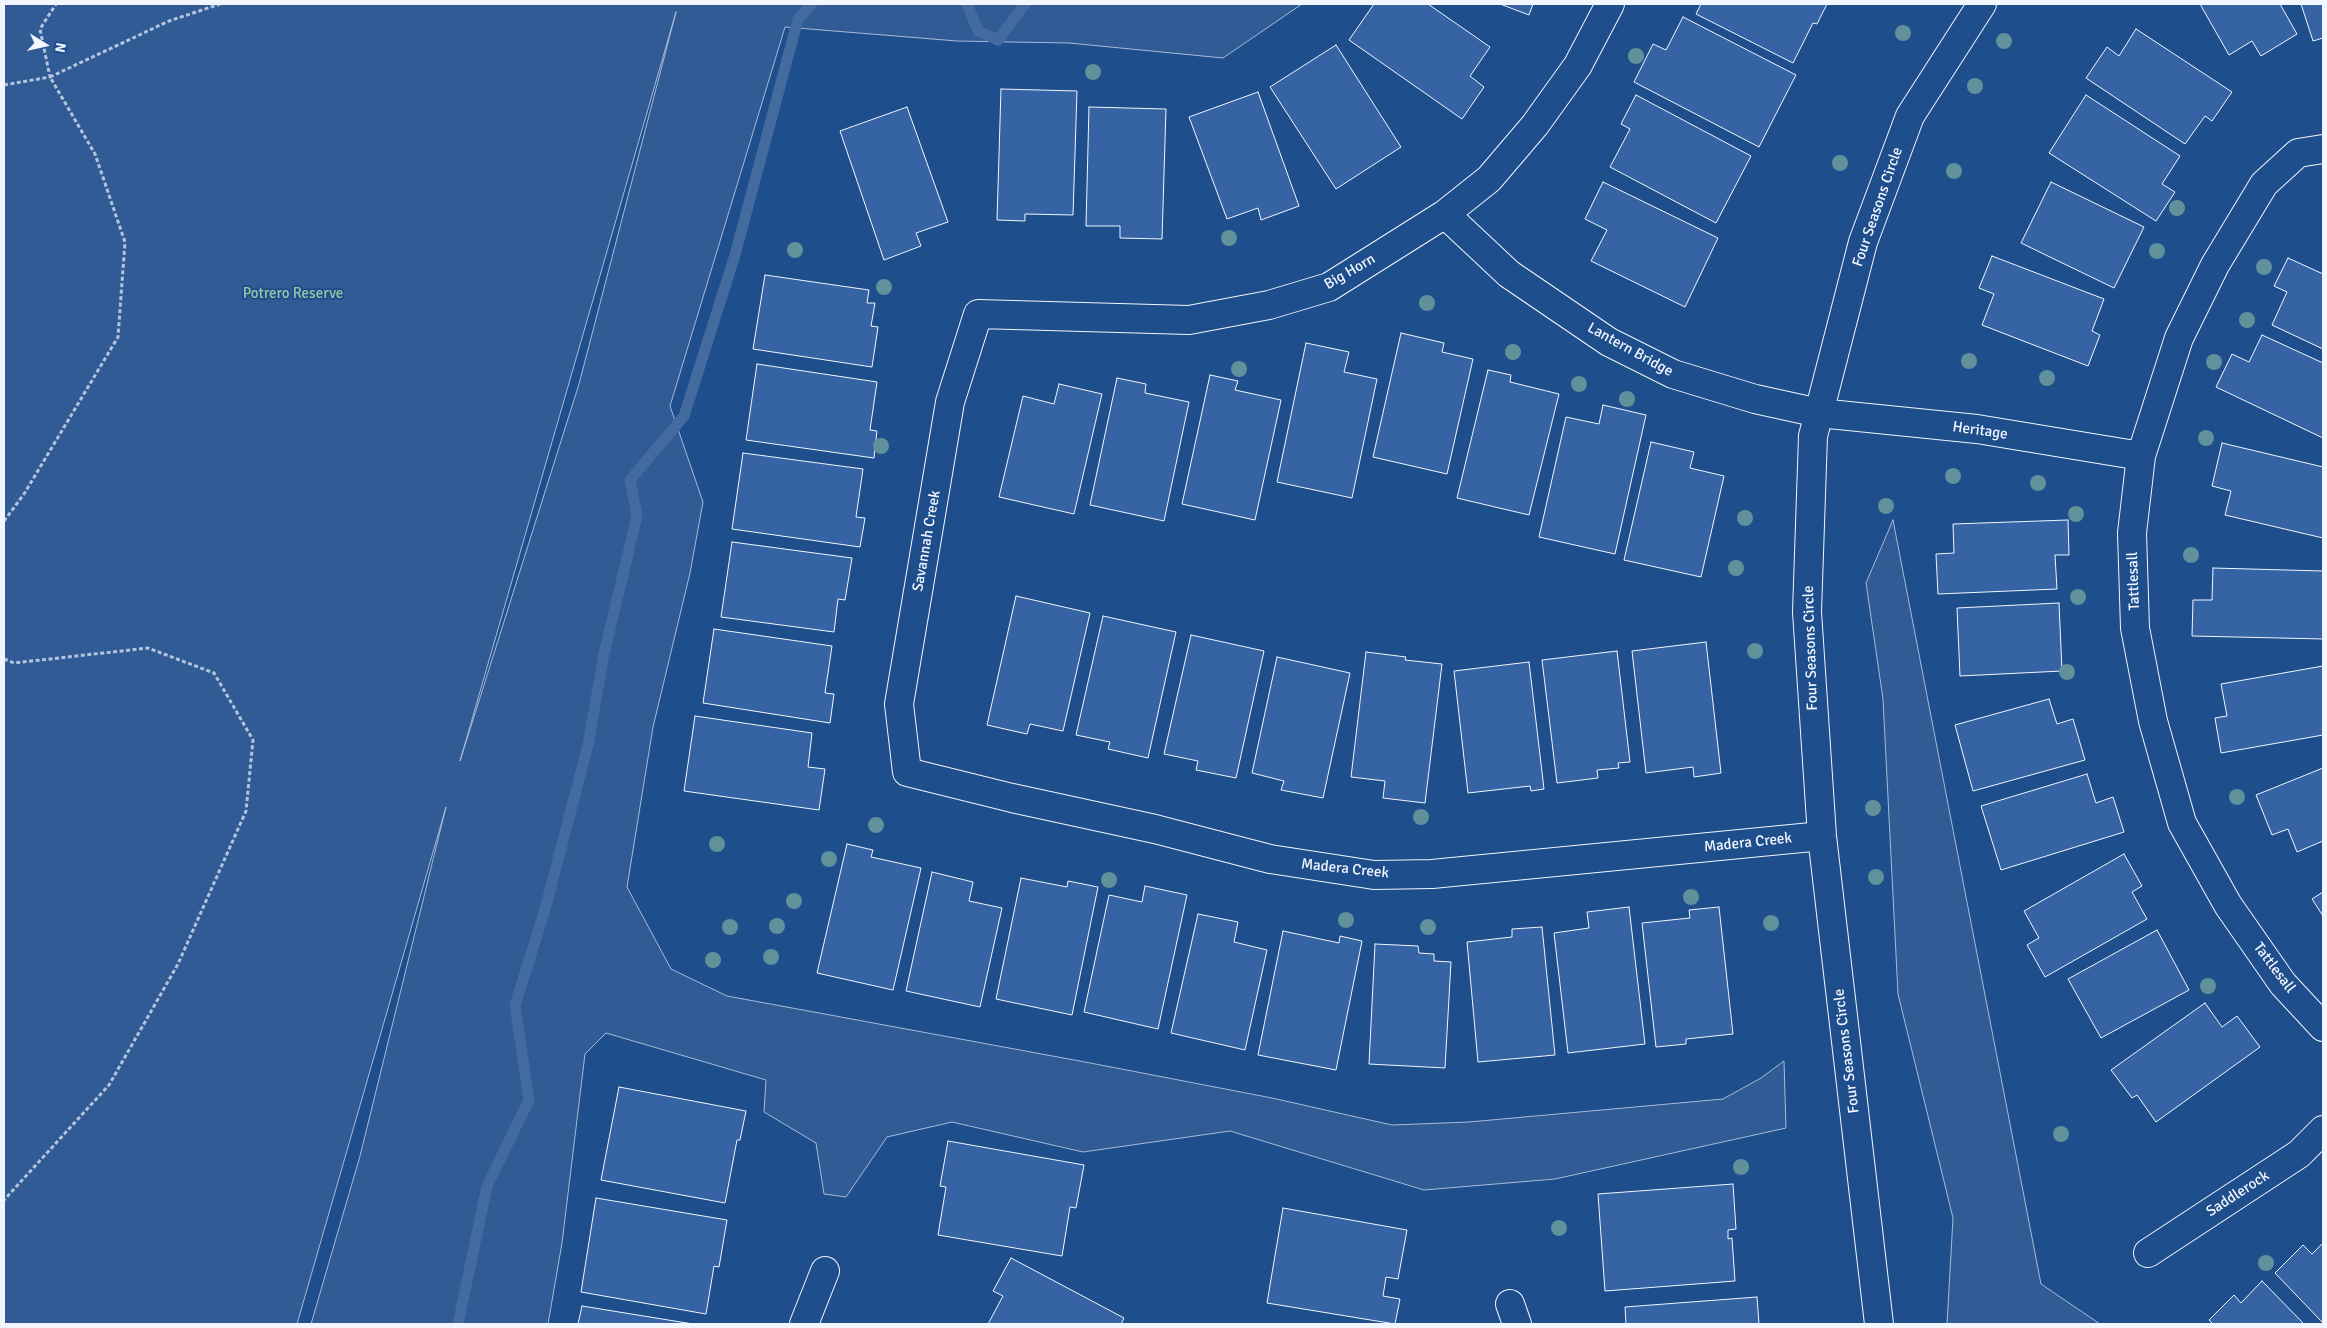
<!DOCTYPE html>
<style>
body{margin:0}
#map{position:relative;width:2327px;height:1328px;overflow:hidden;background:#1f4e8c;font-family:Signika,sans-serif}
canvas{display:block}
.frame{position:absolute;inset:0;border:5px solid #f2f6ff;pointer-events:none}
.north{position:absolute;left:20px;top:20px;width:50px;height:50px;-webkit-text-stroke:4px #1f4e8c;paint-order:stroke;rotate:100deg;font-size:14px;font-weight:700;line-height:20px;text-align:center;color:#f2f6ff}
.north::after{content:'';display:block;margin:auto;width:18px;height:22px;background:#f2f6ff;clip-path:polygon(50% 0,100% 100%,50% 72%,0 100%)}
</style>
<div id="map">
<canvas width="2327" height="1328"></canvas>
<div class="frame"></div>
<div class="north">N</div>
</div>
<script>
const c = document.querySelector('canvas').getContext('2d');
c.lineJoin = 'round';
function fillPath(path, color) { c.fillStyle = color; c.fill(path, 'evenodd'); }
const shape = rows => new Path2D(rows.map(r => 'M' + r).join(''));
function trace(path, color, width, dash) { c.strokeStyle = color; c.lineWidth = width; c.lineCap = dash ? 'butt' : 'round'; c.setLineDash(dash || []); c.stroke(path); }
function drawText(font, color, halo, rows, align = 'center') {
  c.font = font + ' Signika,sans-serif'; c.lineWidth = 4; c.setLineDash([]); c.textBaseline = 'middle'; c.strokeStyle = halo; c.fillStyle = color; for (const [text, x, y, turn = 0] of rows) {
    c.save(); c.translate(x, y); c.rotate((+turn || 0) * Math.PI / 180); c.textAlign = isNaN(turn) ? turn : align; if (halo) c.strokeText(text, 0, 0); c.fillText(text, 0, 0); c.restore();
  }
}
const built = shape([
 [4,4,1302,4,1223,58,1069,43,957,41,785,27,670,406,703,502,690,573,653,727,627,887,671,969,727,996,1085,1062,1272,1098,1392,1125,1469,1122,1723,1099,1761,1078,1784,1061,1786,1128,1555,1179,1424,1190,1230,1131,1083,1152,952,1122,887,1137,846,1197,824,1194,816,1143,764,1112,766,1080,606,1033,585,1054,562,1243,548,1324,311,1324,360,1156,446,807,297,1324,4,1324,4,4],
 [676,12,579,384,460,761,676,12],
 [1893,520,2041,1284,2100,1324,1947,1324,1953,1218,1898,994,1883,699,1866,583,1893,520]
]);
fillPath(built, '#305b95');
trace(built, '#a8bbd7', 1);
trace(shape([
 [967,4,978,31,998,40,1025,4],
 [458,1324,487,1186,529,1100,515,1005,544,913,588,745,604,654,637,516,630,480,684,416,735,255,798,19,812,4]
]), '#446ba0', 11);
const building = shape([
 [1374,4,1428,4,1490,47,1470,76,1484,87,1462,119,1349,40,1374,4],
 [1500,4,1533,4,1529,15,1500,4],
 [1701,4,1827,4,1817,24,1813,23,1793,63,1696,14,1701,4],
 [2200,4,2280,4,2297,34,2261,56,2252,41,2229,55,2200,4],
 [2301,4,2323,4,2323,38,2313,41,2301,4],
 [1683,17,1796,75,1759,147,1634,82,1653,44,1666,50,1683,17],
 [2136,29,2232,92,2212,121,2205,116,2185,144,2086,78,2107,47,2119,56,2136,29],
 [1336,45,1401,147,1336,189,1270,87,1336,45],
 [1001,89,1077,91,1073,215,1025,214,1025,221,997,220,1001,89],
 [1258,92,1299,206,1261,220,1258,208,1227,219,1189,117,1258,92],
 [1636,95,1751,156,1716,223,1610,167,1630,129,1621,124,1636,95],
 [2086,95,2180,156,2162,184,2175,192,2156,221,2049,153,2086,95],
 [907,107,948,222,916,233,921,246,884,260,840,131,907,107],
 [1089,107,1166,109,1162,239,1120,238,1120,226,1086,226,1089,107],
 [1603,182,1718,238,1685,307,1591,261,1607,230,1585,219,1603,182],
 [2051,182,2144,227,2114,288,2021,243,2051,182],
 [1992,256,2104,299,2092,331,2100,335,2088,366,1982,325,1994,294,1979,288,1992,256],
 [2288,258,2323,274,2323,349,2272,325,2287,292,2274,286,2288,258],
 [765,275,869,290,867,303,875,303,871,326,878,327,872,367,753,349,765,275],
 [1401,333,1444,343,1442,352,1473,359,1447,474,1373,457,1401,333],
 [2262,335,2323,363,2323,438,2216,387,2232,354,2249,362,2262,335],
 [1306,343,1349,352,1344,372,1377,379,1352,498,1277,482,1306,343],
 [757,364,877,382,870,430,877,431,874,458,746,440,757,364],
 [1488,370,1511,375,1510,382,1559,394,1529,515,1457,498,1488,370],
 [1210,375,1238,381,1235,390,1281,400,1255,520,1182,504,1210,375],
 [1117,378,1146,384,1145,393,1189,402,1164,521,1090,505,1117,378],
 [1059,384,1102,394,1074,514,999,497,1023,396,1054,404,1059,384],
 [1603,405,1646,415,1615,554,1539,537,1566,417,1599,424,1603,405],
 [1651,442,1694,452,1690,468,1724,476,1701,577,1624,560,1651,442],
 [2222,443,2323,467,2323,538,2225,515,2231,491,2212,486,2222,443],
 [743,453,863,469,856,517,865,518,860,547,732,529,743,453],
 [2068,520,2069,555,2055,555,2057,589,1938,594,1936,554,1954,553,1953,524,2068,520],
 [732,542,852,558,845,600,838,599,834,632,721,617,732,542],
 [2213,568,2323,571,2323,639,2192,636,2193,600,2212,600,2213,568],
 [1016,596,1090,613,1063,731,1030,724,1027,734,987,725,1016,596],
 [2059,603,2062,671,1960,676,1957,608,2059,603],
 [1103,616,1176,632,1148,758,1108,749,1110,742,1076,735,1103,616],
 [714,629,832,646,825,693,834,694,830,723,703,703,714,629],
 [1191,635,1264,651,1236,778,1196,770,1198,761,1164,754,1191,635],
 [1706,642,1721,773,1694,777,1693,767,1646,773,1632,651,1706,642],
 [1617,651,1630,762,1618,763,1619,768,1597,770,1598,778,1557,783,1542,660,1617,651],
 [1366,652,1406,657,1405,660,1442,664,1425,803,1383,798,1385,781,1351,777,1366,652],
 [1277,657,1350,673,1323,798,1281,790,1284,781,1252,773,1277,657],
 [1529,662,1544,789,1531,791,1530,786,1468,793,1454,671,1529,662],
 [2323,666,2323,735,2221,753,2215,718,2227,716,2221,684,2323,666],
 [2049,699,2057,724,2073,719,2085,760,1973,791,1955,725,2049,699],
 [695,716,812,733,808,767,825,769,819,810,684,791,695,716],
 [2323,768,2323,841,2297,852,2288,829,2272,835,2256,795,2323,768],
 [2087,774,2096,803,2113,797,2124,832,2001,870,1981,806,2087,774],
 [847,844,873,850,871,857,921,868,893,990,817,973,847,844],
 [2124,854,2142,886,2132,892,2147,919,2045,977,2027,945,2039,938,2024,911,2124,854],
 [932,872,973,882,969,901,1002,908,980,1007,906,991,932,872],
 [1021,878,1067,887,1068,881,1098,887,1072,1015,996,999,1021,878],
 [1145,886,1187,895,1158,1029,1084,1012,1109,895,1142,902,1145,886],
 [2323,892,2323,916,2312,899,2323,892],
 [1629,907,1645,1044,1568,1053,1554,933,1589,928,1587,912,1629,907],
 [1719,907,1733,1034,1686,1039,1686,1044,1656,1047,1642,923,1690,918,1689,910,1719,907],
 [1198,914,1238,922,1234,942,1267,950,1245,1050,1171,1033,1198,914],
 [1542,927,1555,1055,1478,1062,1467,942,1512,937,1512,929,1542,927],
 [2157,930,2189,990,2101,1038,2068,979,2157,930],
 [1283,931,1339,943,1340,936,1362,941,1336,1070,1258,1055,1283,931],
 [1375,944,1418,946,1419,953,1434,954,1434,961,1451,962,1445,1068,1369,1064,1375,944],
 [2205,1003,2222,1027,2237,1016,2260,1047,2156,1122,2137,1095,2132,1098,2111,1070,2205,1003],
 [619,1087,746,1111,740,1140,737,1140,725,1203,601,1180,619,1087],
 [948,1141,1084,1165,1076,1208,1070,1207,1062,1256,938,1235,946,1187,940,1186,948,1141],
 [1733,1184,1736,1229,1728,1230,1728,1239,1732,1238,1735,1281,1605,1291,1598,1194,1733,1184],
 [596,1198,727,1220,719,1267,714,1266,706,1314,581,1292,596,1198],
 [1283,1208,1407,1230,1398,1279,1386,1277,1383,1296,1400,1299,1395,1324,1267,1303,1283,1208],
 [2323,1243,2323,1323,2275,1273,2303,1245,2312,1254,2323,1243],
 [1011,1258,1124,1318,1121,1324,988,1324,1003,1296,993,1291,1011,1258],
 [2262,1281,2304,1324,2213,1324,2209,1320,2234,1295,2241,1303,2262,1281],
 [1757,1297,1759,1324,1626,1324,1625,1307,1757,1297],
 [582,1306,693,1324,578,1324,582,1306]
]);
fillPath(building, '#3563a3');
trace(building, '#f2f6ff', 1);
const street = shape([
 [1610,4,1578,65,1535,125,1489,179,1445,214,1329,287,1269,305,1189,320,978,314,950,402,899,704,907,772,1012,798,1155,829,1270,859,1374,875,1432,874,1822,836],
 [2323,149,2298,153,2264,184,2215,265,2179,338,2141,456,2132,533,2135,628,2153,721,2182,823,2228,905,2283,984,2323,1027],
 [1445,214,1509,274,1609,342,1673,374,1755,399,1819,413,1977,429,2141,456],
 [2148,1253,2299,1154,2323,1130],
 [1510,1304,1517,1324],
 [804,1324,825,1271],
 [1879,1324,1822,836,1807,612,1813,436,1863,242,1910,116,1982,4]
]);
trace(street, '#f2f6ff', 30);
trace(shape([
 [4,85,50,77,40,29,56,4],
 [4,521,24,494,118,337,125,242,95,154,50,77,169,21,220,4],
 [4,659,14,663,148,648,214,673,253,740,246,811,178,964,109,1085,4,1200]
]), '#b3c4dc', 3, [4, 2.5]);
trace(street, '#1f4e8c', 28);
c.fillStyle = '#61919a';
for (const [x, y] of [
 [1903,33],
 [2004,41],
 [1636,56],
 [1093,72],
 [1975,86],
 [1840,163],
 [1954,171],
 [2177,208],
 [1229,238],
 [795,250],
 [2157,251],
 [2264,267],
 [884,287],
 [1427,303],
 [2247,320],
 [1513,352],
 [1969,361],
 [2214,362],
 [1239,369],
 [2047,378],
 [1579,384],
 [1627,399],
 [2206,438],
 [881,446],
 [1953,476],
 [2038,483],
 [1886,506],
 [2076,514],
 [1745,518],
 [2191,555],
 [1736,568],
 [2078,597],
 [1755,651],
 [2067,672],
 [2237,797],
 [1873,808],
 [1421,817],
 [876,825],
 [717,844],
 [829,859],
 [1876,877],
 [1109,880],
 [1691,897],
 [794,901],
 [1346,920],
 [1771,923],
 [777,926],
 [730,927],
 [1428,927],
 [771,957],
 [713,960],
 [2208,986],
 [2061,1134],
 [1741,1167],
 [1559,1228],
 [2266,1263]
]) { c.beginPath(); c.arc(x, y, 8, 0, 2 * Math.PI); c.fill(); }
drawText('15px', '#f2f6ff', '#1f4e8c', [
 ["Four Seasons Circle",1878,207,-71],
 ["Big Horn",1350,272,-30],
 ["Lantern Bridge",1630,350,29],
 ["Heritage",1980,431,8],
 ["Savannah Creek",927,541,-80],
 ["Tattlesall",2134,581,-92],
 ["Four Seasons Circle",1811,648,-92],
 ["Madera Creek",1748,843,-6],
 ["Madera Creek",1345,869,6],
 ["Tattlesall",2274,968,53],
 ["Four Seasons Circle",1847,1051,-97],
 ["Saddlerock",2238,1194,-33]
]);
drawText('15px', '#97c8a6', '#1f4e8c', [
 ["Potrero Reserve",293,294]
]);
</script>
